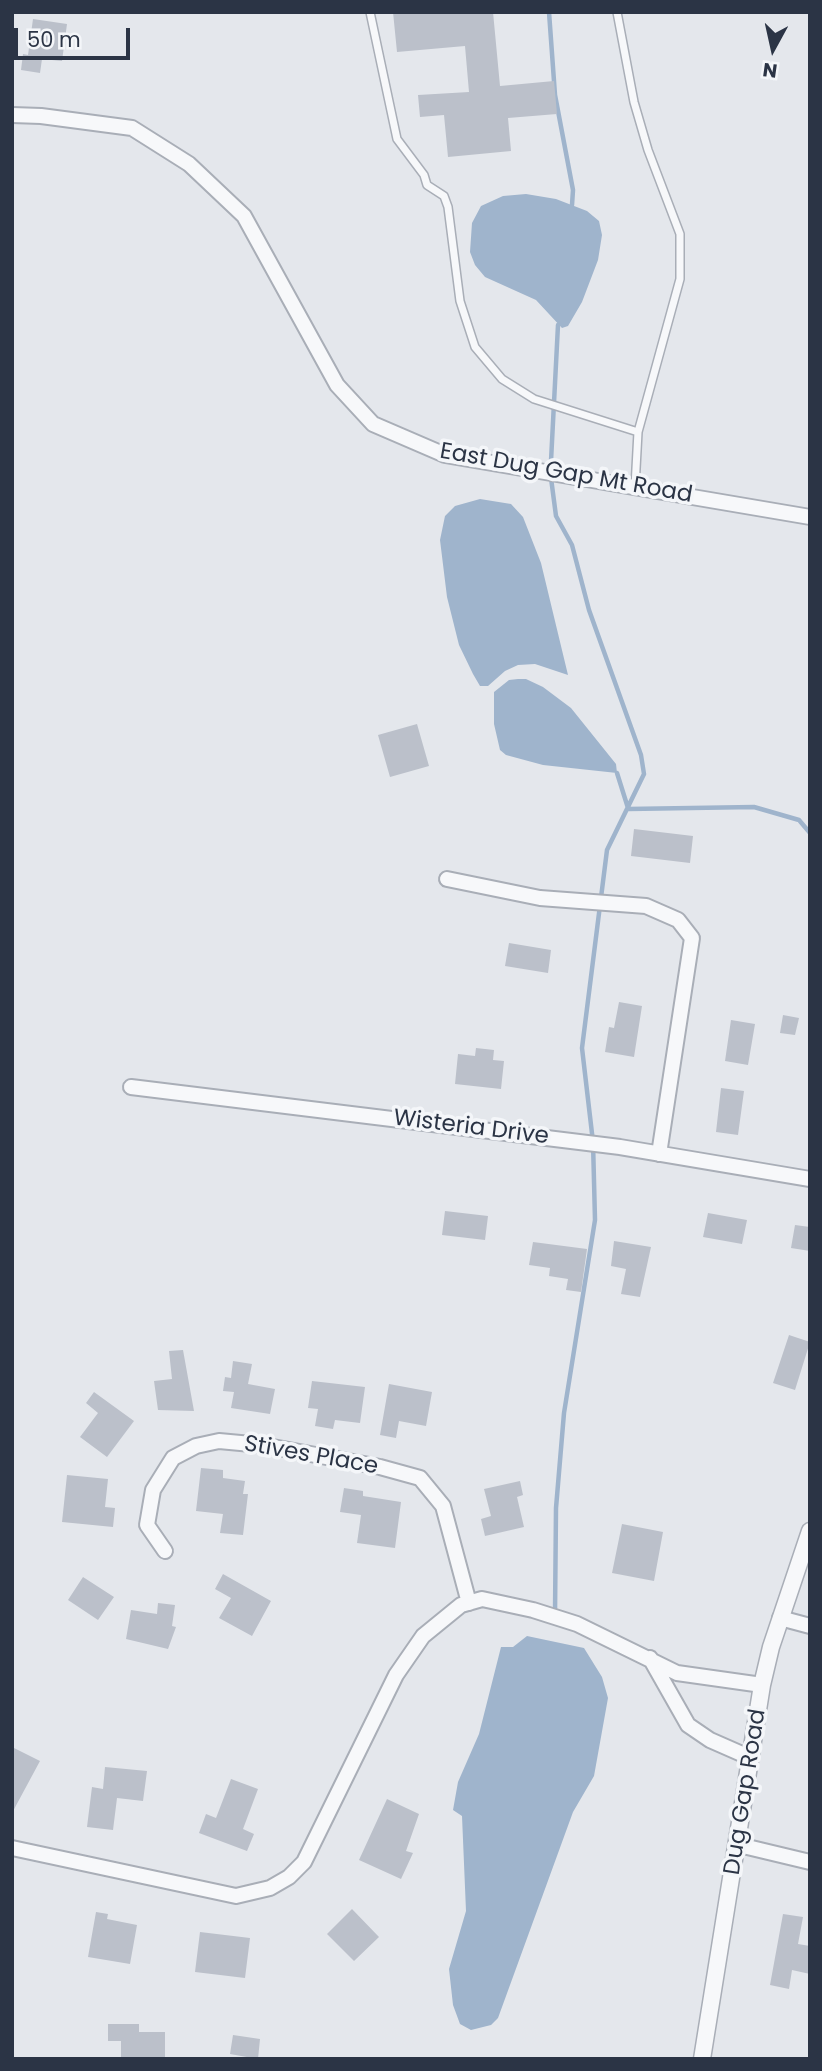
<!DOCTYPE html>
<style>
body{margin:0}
#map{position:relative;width:822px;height:2071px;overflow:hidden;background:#e4e7ec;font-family:Poppins,sans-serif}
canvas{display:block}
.frame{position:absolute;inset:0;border:14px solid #2b3445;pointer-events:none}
.north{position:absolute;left:738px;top:14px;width:70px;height:70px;-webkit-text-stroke:5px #f4f6f9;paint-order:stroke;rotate:188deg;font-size:19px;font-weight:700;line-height:28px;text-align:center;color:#2b3445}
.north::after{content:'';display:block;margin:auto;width:24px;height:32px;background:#2b3445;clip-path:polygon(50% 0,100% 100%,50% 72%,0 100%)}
.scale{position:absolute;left:14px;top:28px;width:116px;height:32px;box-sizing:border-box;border:4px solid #2b3445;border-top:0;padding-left:9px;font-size:21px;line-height:24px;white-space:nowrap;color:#2b3445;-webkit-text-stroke:5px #f4f6f9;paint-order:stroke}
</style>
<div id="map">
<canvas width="822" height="2071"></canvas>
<div class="frame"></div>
<div class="north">N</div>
<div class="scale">50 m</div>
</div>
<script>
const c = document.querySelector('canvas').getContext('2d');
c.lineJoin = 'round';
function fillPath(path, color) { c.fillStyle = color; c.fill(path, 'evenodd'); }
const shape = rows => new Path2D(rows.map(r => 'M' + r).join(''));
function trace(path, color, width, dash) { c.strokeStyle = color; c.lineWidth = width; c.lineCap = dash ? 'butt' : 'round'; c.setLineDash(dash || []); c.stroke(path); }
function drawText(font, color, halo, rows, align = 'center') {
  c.font = font + ' Poppins,sans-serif'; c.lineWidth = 7; c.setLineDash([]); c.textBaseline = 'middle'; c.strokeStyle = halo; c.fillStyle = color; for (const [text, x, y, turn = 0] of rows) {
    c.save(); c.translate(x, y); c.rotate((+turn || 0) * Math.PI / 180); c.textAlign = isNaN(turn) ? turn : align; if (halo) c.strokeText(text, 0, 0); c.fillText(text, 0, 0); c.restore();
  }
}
fillPath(shape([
 [526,194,556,199,587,211,599,221,602,235,598,260,582,302,568,326,562,328,536,300,485,277,475,265,470,252,472,223,481,206,503,196],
 [480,499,511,504,523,517,541,563,568,675,535,664,518,665,505,671,488,686,480,686,473,674,459,645,447,597,440,540,445,516,455,506],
 [518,679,526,679,543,687,571,708,616,764,617,773,543,765,506,755,500,750,494,724,494,692,509,680],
 [527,1636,584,1648,602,1677,608,1698,594,1776,573,1812,498,2018,491,2025,471,2030,460,2024,453,2005,449,1969,466,1911,462,1816,453,1810,458,1782,479,1734,501,1647,513,1647]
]), '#9fb4cc');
trace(shape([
 [549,12,555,95,573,190,572,205],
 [551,461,558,325],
 [551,478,556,516,572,545,589,610,641,755,644,774,607,850,582,1048,593,1142,595,1220,564,1413,556,1508,555,1614],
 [617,773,628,808],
 [628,809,754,807,799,820,810,833]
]), '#9fb4cc', 4.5);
fillPath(shape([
 [393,12,493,12,500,86,554,81,557,114,508,118,511,151,448,157,444,115,420,117,418,95,469,92,465,46,397,52],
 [33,19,67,24,62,61,42,59,40,73,21,70,23,54,28,55],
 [417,724,429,766,390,777,378,735],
 [634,829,693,836,690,863,631,856],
 [509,943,551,950,548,973,505,966],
 [619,1002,642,1006,634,1057,605,1052,609,1027,614,1028],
 [783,1015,799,1018,795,1035,780,1033],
 [731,1020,755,1024,748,1065,725,1061],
 [476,1048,494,1050,493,1060,504,1061,501,1089,455,1084,458,1054,475,1056],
 [721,1088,744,1091,738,1135,716,1132],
 [445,1211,488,1216,485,1240,442,1235],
 [708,1213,747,1220,742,1244,703,1237],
 [795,1225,810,1227,810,1251,791,1248],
 [614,1241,651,1247,640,1297,621,1294,626,1269,611,1266],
 [533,1242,587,1249,581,1292,566,1290,568,1279,549,1276,550,1268,529,1265],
 [789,1335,810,1342,795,1390,773,1383],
 [183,1350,194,1411,158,1410,154,1381,172,1379,169,1351],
 [233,1361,252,1364,248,1384,275,1389,270,1414,231,1408,234,1392,223,1391,225,1377,231,1378],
 [312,1381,365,1387,360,1423,335,1420,333,1429,315,1426,318,1409,308,1408],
 [389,1384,432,1392,426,1426,399,1421,396,1438,380,1435],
 [94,1392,134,1421,107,1457,80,1437,98,1413,86,1403],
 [201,1468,223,1470,223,1478,245,1481,243,1494,248,1494,243,1535,220,1533,223,1514,196,1511],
 [67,1475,108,1479,105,1507,115,1508,113,1527,62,1522],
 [520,1481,523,1495,517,1497,524,1527,485,1536,481,1519,491,1516,484,1489],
 [344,1488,363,1491,363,1496,401,1502,395,1548,357,1543,361,1515,340,1512],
 [622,1524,663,1532,654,1581,612,1573],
 [223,1574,271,1601,252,1636,219,1618,231,1598,215,1589],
 [83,1577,114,1597,98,1620,68,1600],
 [158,1603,175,1605,172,1626,176,1627,168,1649,126,1639,131,1610,157,1614],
 [12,1747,40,1761,12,1813],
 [105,1767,147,1771,143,1801,117,1798,113,1830,87,1827,92,1787,103,1789],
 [231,1779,258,1789,243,1829,254,1834,247,1851,199,1833,206,1814,216,1818],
 [387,1799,419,1814,406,1851,413,1853,401,1879,359,1860],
 [352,1909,379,1937,354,1961,327,1934],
 [96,1912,108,1914,107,1919,137,1925,130,1964,88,1957],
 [783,1914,803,1917,798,1944,810,1946,810,1974,792,1970,789,1989,770,1985],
 [200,1932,250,1938,245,1978,195,1972],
 [108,2024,139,2024,139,2032,165,2032,165,2059,121,2059,121,2041,108,2041],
 [233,2035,260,2039,258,2059,230,2054]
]), '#bbc0ca');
const service = shape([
 [370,12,397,139,424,175,427,185,444,196,448,207,460,301,475,347,502,379,534,399,638,432],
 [617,12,634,102,648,150,680,234,680,279,638,432,635,487]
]);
const minor = shape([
 [12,115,41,116,132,128,189,164,244,216,337,385,373,424,445,455,810,517],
 [447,879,540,898,646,906,678,920,692,938,659,1154],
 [131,1087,620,1147,810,1179],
 [165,1551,147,1525,153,1490,173,1458,196,1446,219,1441,262,1445,380,1467,420,1478,443,1506,469,1603],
 [780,1618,810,1626],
 [650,1658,688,1725,710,1740,751,1758],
 [739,1845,810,1862],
 [12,1848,236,1896,270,1888,289,1877,304,1862,396,1675,423,1636,461,1605,482,1599,533,1610,577,1624,677,1673,762,1685]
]);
const tertiary = shape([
 [702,2059,762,1685,771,1647,810,1531]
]);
trace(service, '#a9aeb7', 10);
trace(minor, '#a9aeb7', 18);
trace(tertiary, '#a9aeb7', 19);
trace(service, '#f7f8fa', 7);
trace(minor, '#f7f8fa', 14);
trace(tertiary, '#f7f8fa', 16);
drawText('23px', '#2b3445', '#f4f6f9', [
 ["East Dug Gap Mt Road",566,474,10],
 ["Wisteria Drive",471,1128,7],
 ["Stives Place",311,1456,10],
 ["Dug Gap Road",746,1792,-81]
]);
</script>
